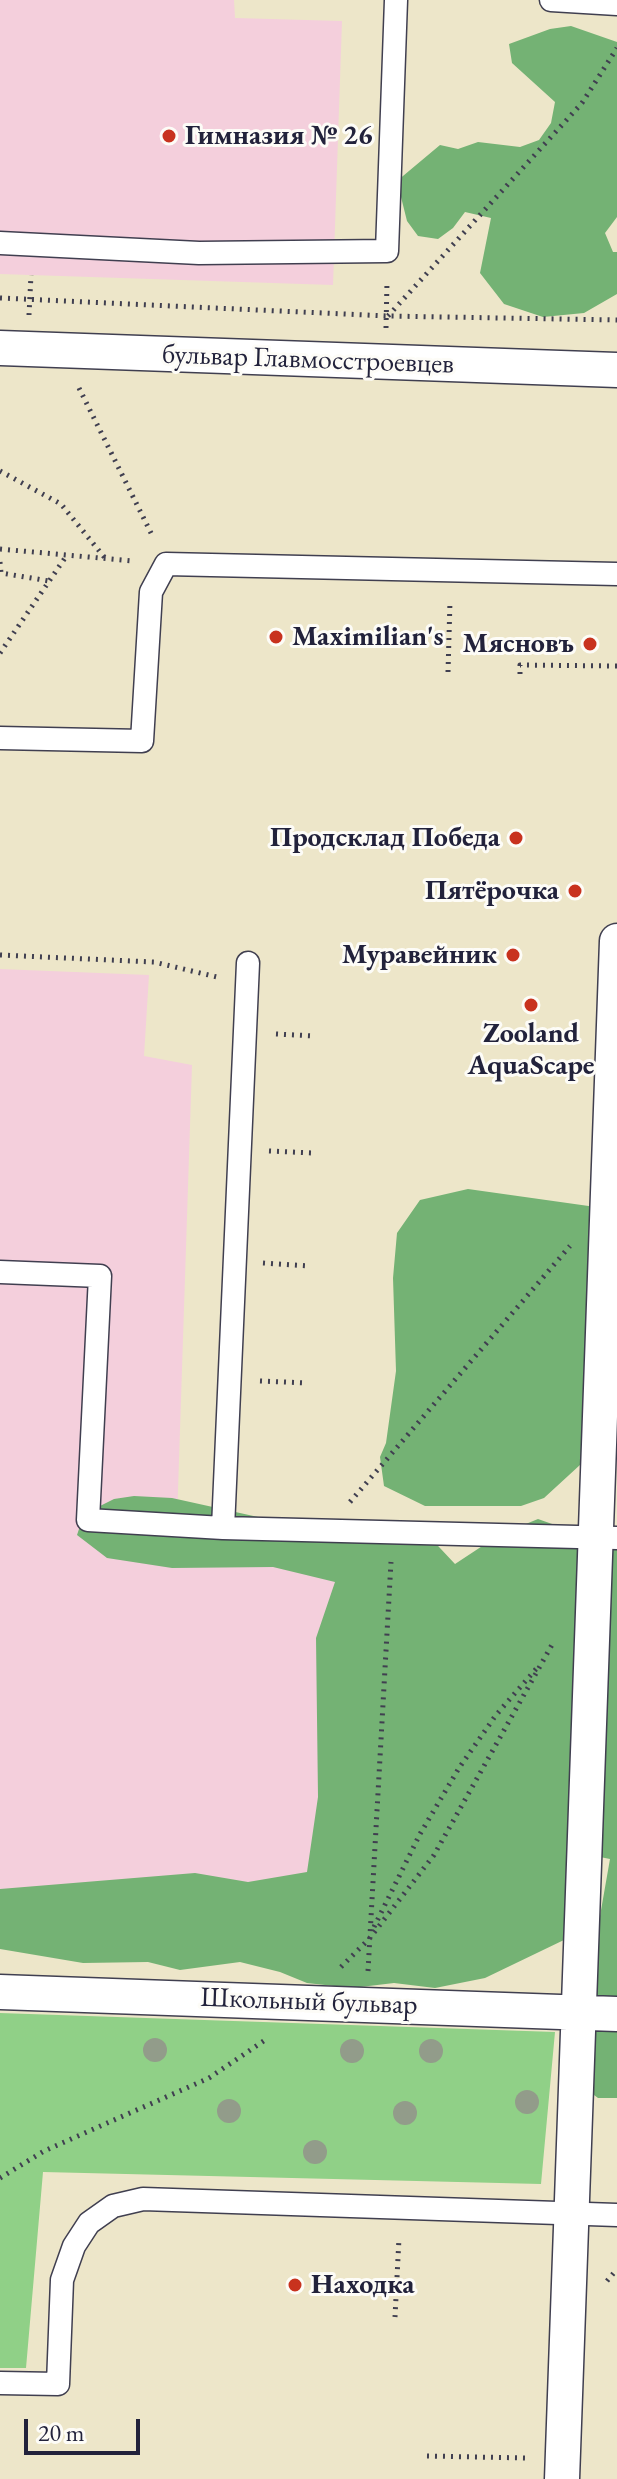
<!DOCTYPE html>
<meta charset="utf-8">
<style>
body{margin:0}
#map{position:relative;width:617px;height:2479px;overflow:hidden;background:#ede6c9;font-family:"EB Garamond",serif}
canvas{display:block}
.scale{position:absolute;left:24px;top:2419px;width:116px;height:36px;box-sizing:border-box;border:4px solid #22223b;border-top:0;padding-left:10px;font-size:24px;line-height:28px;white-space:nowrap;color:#22223b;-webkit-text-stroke:6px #fdfcf7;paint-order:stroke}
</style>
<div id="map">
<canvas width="617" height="2479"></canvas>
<div class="scale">20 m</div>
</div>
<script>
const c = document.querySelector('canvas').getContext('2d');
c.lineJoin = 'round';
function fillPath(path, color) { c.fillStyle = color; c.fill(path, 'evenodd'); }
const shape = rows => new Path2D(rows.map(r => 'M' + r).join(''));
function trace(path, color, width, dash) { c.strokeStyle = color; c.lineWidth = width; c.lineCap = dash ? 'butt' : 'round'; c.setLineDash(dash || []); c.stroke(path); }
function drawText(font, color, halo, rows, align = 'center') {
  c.font = font + ' "EB Garamond",serif'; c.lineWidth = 6; c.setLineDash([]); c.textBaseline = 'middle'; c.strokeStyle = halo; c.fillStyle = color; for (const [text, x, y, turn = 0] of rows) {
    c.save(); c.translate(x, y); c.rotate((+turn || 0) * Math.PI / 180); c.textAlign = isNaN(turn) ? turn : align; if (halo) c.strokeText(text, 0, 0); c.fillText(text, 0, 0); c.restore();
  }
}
fillPath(shape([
 [0,0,234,0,235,18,342,21,333,285,0,274],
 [0,969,149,975,144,1056,192,1065,176,1551,356,1560,340,1943,0,1929]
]), '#f4cfdc');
fillPath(shape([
 [0,2013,555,2032,541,2184,43,2172,26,2368,0,2368]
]), '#90d087');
fillPath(shape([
 [571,26,617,42,617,217,605,233,613,252,617,252,617,294,584,313,543,317,504,304,480,273,491,218,465,212,453,228,438,239,418,236,407,221,397,181,440,145,458,149,478,142,520,147,539,140,551,123,555,102,512,63,509,44,550,29],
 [468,1189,617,1210,617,1431,544,1498,521,1506,425,1506,384,1486,380,1457,386,1443,396,1371,393,1278,397,1233,420,1200],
 [134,1496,172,1498,258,1517,310,1523,424,1531,455,1564,499,1535,538,1519,617,1547,617,2098,598,2098,590,2092,597,1933,610,1859,595,1856,566,1939,485,1978,435,1988,394,1983,352,1988,307,1983,280,1972,240,1962,180,1970,148,1962,83,1963,0,1949,0,1889,195,1873,248,1882,307,1872,318,1797,316,1638,335,1582,273,1567,172,1568,107,1558,77,1535,84,1514,114,1499]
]), '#74b274');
const service = shape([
 [551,0,617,4],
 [0,243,199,253,387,251,396,0],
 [0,738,142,741,151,592,166,564,617,574],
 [248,963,223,1528,617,1538],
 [0,1272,100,1276,88,1520,223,1528],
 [0,2383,58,2384,62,2280,74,2246,89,2223,113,2206,143,2199,617,2215]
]);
const pedestrian = shape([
 [0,348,617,370],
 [0,1992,617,2014],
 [562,2479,617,941]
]);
trace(service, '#403f50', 25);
trace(pedestrian, '#403f50', 37);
trace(shape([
 [0,298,387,316,617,320],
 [29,315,31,275],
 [388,316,582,103,617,48],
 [386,328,387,282],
 [79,388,153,537],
 [0,471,61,504,105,558],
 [0,549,133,561],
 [0,562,1,573,49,581],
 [0,653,67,555],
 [448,672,450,601],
 [520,674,520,665,617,666],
 [0,955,154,962,217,977],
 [276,1034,315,1036],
 [269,1151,312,1153],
 [263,1263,310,1266],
 [260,1381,307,1383],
 [350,1502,570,1246],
 [374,1927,420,1834,459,1768,496,1715,536,1669],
 [341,1967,369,1939,434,1855,553,1643],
 [368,1971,391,1562],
 [0,2178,44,2151,209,2078,268,2038],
 [607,2281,617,2269],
 [395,2317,399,2238],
 [427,2456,526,2458]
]), '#403f50', 5, [2, 6]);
trace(service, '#fff', 22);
trace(pedestrian, '#fff', 34);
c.fillStyle = '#929c8a';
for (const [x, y] of [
 [155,2050],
 [352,2051],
 [431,2051],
 [527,2102],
 [229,2111],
 [405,2113],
 [315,2152]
]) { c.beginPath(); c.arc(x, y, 12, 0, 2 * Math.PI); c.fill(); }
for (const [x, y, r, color] of [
 [169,136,8,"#c8321e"],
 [276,637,8,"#c8321e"],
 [590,644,8,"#c8321e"],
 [516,838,8,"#c8321e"],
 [575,891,8,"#c8321e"],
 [513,955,8,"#c8321e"],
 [531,1005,8,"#c8321e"],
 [295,2285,8,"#c8321e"]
]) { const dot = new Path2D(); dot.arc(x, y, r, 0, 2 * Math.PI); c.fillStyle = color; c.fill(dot); trace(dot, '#fdfcf7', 3); }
drawText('bold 28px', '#22223b', '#fdfcf7', [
 ["Гимназия № 26",185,136,"left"],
 ["Maximilian's",292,637,"left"],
 ["Мясновъ",574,644],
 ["Продсклад Победа",500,838],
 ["Пятёрочка",559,891],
 ["Муравейник",497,955],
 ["Zooland",531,1034,"center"],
 ["AquaScape",531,1066,"center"],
 ["Находка",311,2285,"left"]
], 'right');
drawText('28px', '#22223b', '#fdfcf7', [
 ["бульвар Главмосстроевцев",308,360,2],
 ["Школьный бульвар",309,2002,2]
]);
</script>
